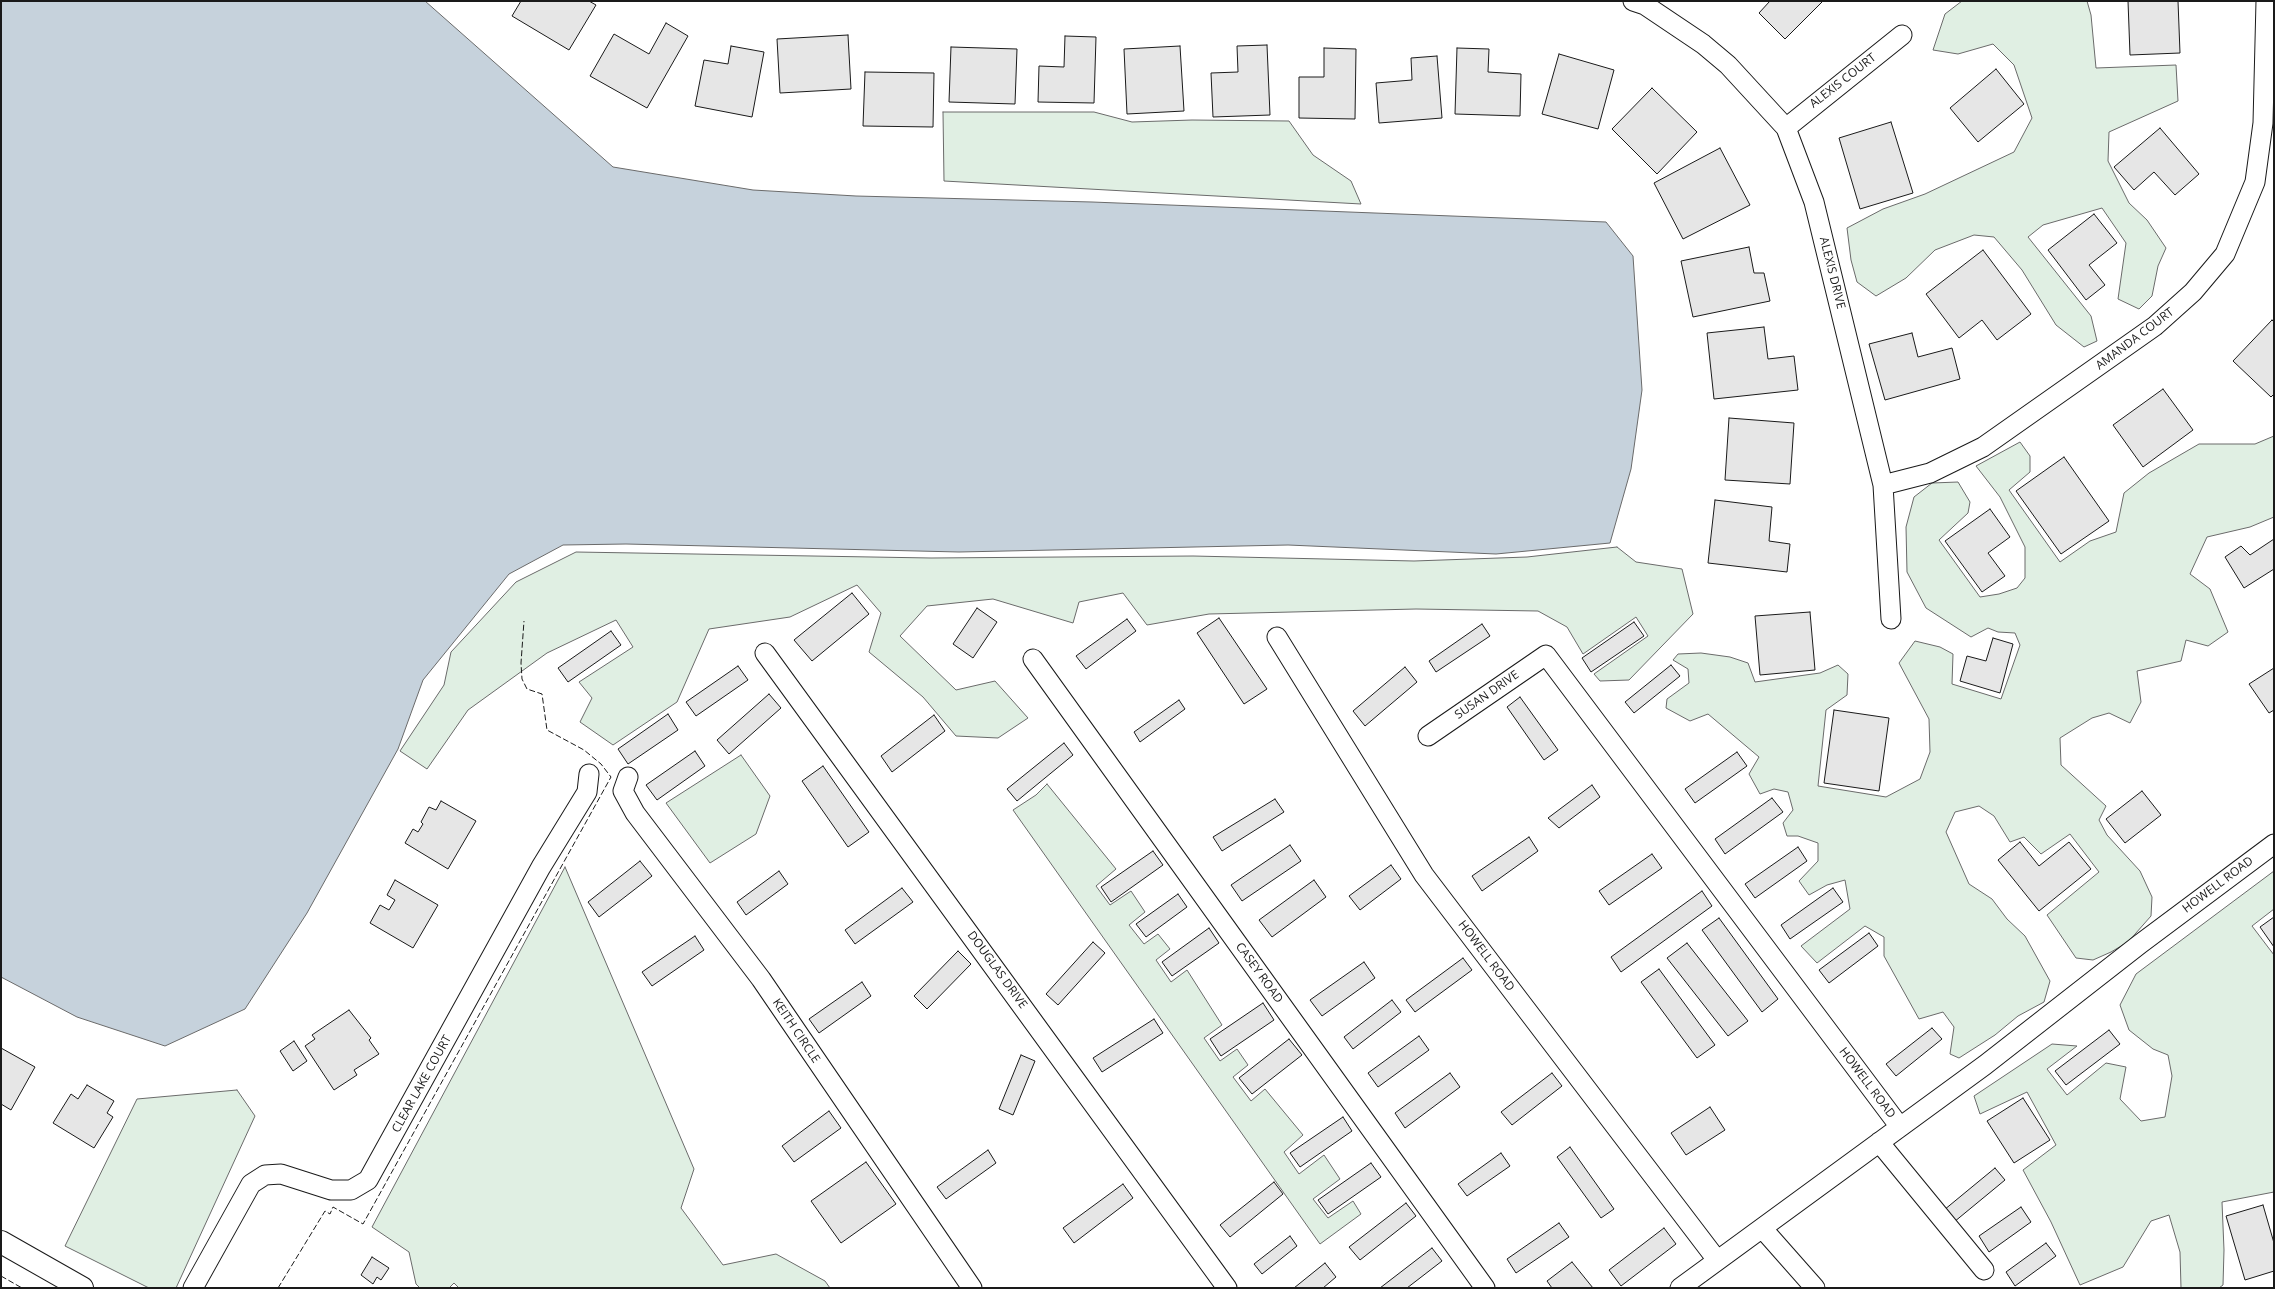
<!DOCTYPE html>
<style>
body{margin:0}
#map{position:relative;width:2275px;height:1289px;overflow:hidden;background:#fff;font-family:"Open Sans",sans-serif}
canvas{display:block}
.frame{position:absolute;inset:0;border:2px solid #1a1a1a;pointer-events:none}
</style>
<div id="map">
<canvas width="2275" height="1289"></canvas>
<div class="frame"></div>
</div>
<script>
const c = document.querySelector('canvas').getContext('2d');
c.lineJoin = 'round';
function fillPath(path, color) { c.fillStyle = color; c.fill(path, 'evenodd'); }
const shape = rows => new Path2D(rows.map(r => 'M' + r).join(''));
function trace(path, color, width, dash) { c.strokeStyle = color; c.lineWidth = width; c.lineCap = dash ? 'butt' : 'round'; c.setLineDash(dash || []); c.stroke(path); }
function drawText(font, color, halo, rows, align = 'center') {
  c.font = font + ' "Open Sans",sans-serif'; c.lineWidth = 4; c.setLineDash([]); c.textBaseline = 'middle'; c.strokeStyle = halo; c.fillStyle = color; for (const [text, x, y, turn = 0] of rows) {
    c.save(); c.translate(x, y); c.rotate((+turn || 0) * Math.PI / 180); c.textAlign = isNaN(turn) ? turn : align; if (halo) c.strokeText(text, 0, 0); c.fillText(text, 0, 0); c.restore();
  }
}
const green = shape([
 [1962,1,2087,1,2091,15,2096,68,2176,65,2178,101,2109,132,2108,161,2129,203,2147,220,2166,248,2158,266,2152,296,2139,309,2118,299,2126,243,2102,208,2043,225,2028,237,2091,316,2097,341,2084,347,2056,325,2022,270,1994,237,1974,235,1935,250,1906,278,1876,296,1857,282,1851,260,1847,228,1883,209,1925,194,2014,152,2032,118,2014,65,1993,44,1958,54,1933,50,1945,14,1962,1],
 [943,112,1094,112,1132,122,1192,120,1289,121,1313,155,1351,181,1361,204,944,181,943,112],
 [2274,436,2274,517,2250,527,2207,537,2190,574,2210,589,2228,632,2208,646,2186,640,2181,661,2137,671,2141,702,2130,723,2109,713,2092,718,2060,738,2061,765,2106,806,2099,820,2107,835,2140,871,2152,897,2151,916,2128,942,2111,952,2093,960,2076,958,2047,915,2099,872,2070,834,2041,854,2024,837,2010,842,1994,816,1979,806,1955,812,1946,832,1969,884,1992,899,2007,919,2025,936,2050,981,2044,1002,2018,1016,1995,1035,1959,1058,1950,1054,1954,1027,1943,1012,1919,1019,1884,956,1884,937,1865,926,1817,963,1801,946,1850,909,1845,880,1827,885,1809,895,1799,881,1818,861,1818,843,1798,836,1787,836,1783,823,1793,810,1788,792,1774,789,1760,794,1749,774,1759,757,1708,714,1690,721,1666,708,1667,699,1689,683,1688,669,1673,660,1678,654,1701,653,1730,657,1748,663,1755,682,1820,673,1838,665,1848,674,1847,695,1826,710,1818,786,1886,797,1920,779,1930,752,1929,719,1899,663,1915,641,1940,647,1953,654,1952,684,2001,699,2020,645,2015,633,1998,632,1988,628,1971,637,1926,608,1907,572,1906,527,1914,497,1932,483,1958,482,1970,502,1968,513,1939,540,1980,597,1999,594,2017,588,2025,578,2025,547,2000,497,1976,466,2020,442,2030,456,2030,472,2009,490,2060,562,2090,541,2116,532,2124,493,2149,473,2199,444,2255,444,2274,436],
 [1617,547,1636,562,1682,569,1693,614,1629,680,1600,681,1594,674,1648,636,1636,617,1583,654,1567,627,1538,611,1416,609,1209,614,1147,625,1123,593,1079,602,1073,623,993,599,927,606,900,636,956,690,995,681,1028,718,998,738,956,736,923,697,869,652,881,613,857,585,790,617,709,629,677,702,613,745,580,722,592,698,579,682,633,647,616,620,547,653,468,710,427,769,400,751,444,685,451,652,516,582,576,552,931,558,1193,556,1414,561,1527,557,1617,547],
 [741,755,770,796,756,834,710,863,666,803,741,755],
 [1047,784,1116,869,1096,886,1110,905,1131,891,1145,912,1129,925,1144,944,1158,934,1170,949,1156,960,1171,982,1187,970,1222,1025,1204,1038,1220,1061,1237,1049,1248,1065,1233,1077,1251,1101,1265,1089,1303,1135,1284,1152,1299,1174,1324,1155,1340,1179,1313,1199,1328,1218,1353,1201,1361,1214,1320,1244,1013,810,1036,795,1047,784],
 [565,867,694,1169,681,1208,723,1265,776,1254,825,1281,830,1288,459,1288,454,1283,449,1288,420,1288,416,1284,409,1252,372,1227,565,867],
 [2274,871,2274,909,2252,926,2274,955,2274,1192,2222,1202,2224,1250,2223,1285,2219,1288,2181,1288,2180,1252,2169,1215,2151,1221,2123,1267,2080,1285,2051,1222,2023,1170,2056,1145,2027,1092,1980,1114,1974,1096,2052,1044,2077,1046,2047,1069,2067,1095,2106,1063,2126,1067,2120,1099,2141,1121,2165,1117,2172,1076,2168,1055,2153,1049,2129,1030,2120,1005,2136,974,2274,871],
 [237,1090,255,1116,176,1288,149,1288,65,1246,137,1099,237,1090]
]);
fillPath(green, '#e0efe3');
trace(green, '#6a6a6a', 1);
const water = shape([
 [1,1,425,1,613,167,753,190,856,196,1092,202,1606,222,1633,256,1642,390,1631,469,1610,543,1496,554,1288,545,959,552,626,544,563,545,509,574,423,680,398,749,307,913,245,1009,165,1046,77,1017,1,977,1,1]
]);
fillPath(water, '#c6d2dc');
trace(water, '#6a6a6a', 1);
const building = shape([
 [521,1,589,1,596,5,569,50,512,16,521,1],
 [1770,1,1823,1,1785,39,1759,13,1770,1],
 [2128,1,2178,1,2180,53,2130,55,2128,1],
 [666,23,688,36,647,108,590,76,614,34,649,54,666,23],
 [848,35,851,89,780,93,777,39,848,35],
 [1065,36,1096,37,1094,103,1038,102,1039,66,1064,67,1065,36],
 [1267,45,1270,115,1213,117,1211,73,1238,72,1237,46,1267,45],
 [731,46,764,52,752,117,695,106,704,60,728,64,731,46],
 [1180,46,1184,111,1127,114,1124,49,1180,46],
 [951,47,1017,49,1015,104,949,102,951,47],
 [1324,48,1356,49,1355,119,1299,118,1299,77,1324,77,1324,48],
 [1457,48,1489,49,1488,72,1521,74,1520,116,1455,114,1457,48],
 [1559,54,1614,70,1598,129,1542,114,1559,54],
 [1437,56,1442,118,1379,123,1376,83,1412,80,1411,58,1437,56],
 [1996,69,2024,104,1978,142,1950,108,1996,69],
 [865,72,934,73,933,127,863,126,865,72],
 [1652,88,1697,132,1657,174,1612,129,1652,88],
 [1891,122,1913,193,1860,209,1839,138,1891,122],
 [2160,128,2199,174,2175,195,2154,172,2134,190,2114,167,2160,128],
 [1720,148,1750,205,1683,239,1654,183,1720,148],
 [2094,214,2117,243,2089,265,2105,285,2086,300,2048,250,2094,214],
 [1749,247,1754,273,1764,273,1770,301,1693,317,1681,261,1749,247],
 [1983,250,2031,314,1997,340,1982,320,1959,338,1926,294,1983,250],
 [2272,320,2274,322,2274,394,2271,397,2233,361,2272,320],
 [1764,327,1768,359,1794,356,1798,390,1714,399,1707,333,1764,327],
 [1912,333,1918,357,1952,348,1960,379,1885,400,1869,344,1912,333],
 [2163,389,2193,430,2143,467,2113,425,2163,389],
 [1729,418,1794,423,1790,484,1725,480,1729,418],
 [2064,457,2109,521,2061,554,2016,491,2064,457],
 [1715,500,1772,507,1769,541,1790,544,1787,572,1708,563,1715,500],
 [1990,509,2010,537,1988,553,2005,576,1982,592,1945,541,1990,509],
 [2274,539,2274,569,2244,588,2225,557,2241,546,2250,555,2274,539],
 [852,593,869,614,812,661,794,640,852,593],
 [977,608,997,622,973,658,953,644,977,608],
 [1810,612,1815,670,1760,675,1755,616,1810,612],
 [1219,618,1267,689,1244,704,1197,633,1219,618],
 [1127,619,1136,631,1086,669,1076,656,1127,619],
 [1634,622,1644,636,1591,672,1582,658,1634,622],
 [1482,624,1490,636,1436,672,1429,661,1482,624],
 [611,631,621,645,568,682,558,668,611,631],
 [1993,638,2013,644,2000,693,1960,681,1967,656,1986,661,1993,638],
 [1671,665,1680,676,1634,713,1625,702,1671,665],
 [738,666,748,680,696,716,686,702,738,666],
 [1405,667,1417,682,1365,726,1353,711,1405,667],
 [2274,668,2274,710,2269,713,2249,684,2274,668],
 [769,694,781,708,729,754,717,740,769,694],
 [1520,697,1558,750,1544,760,1507,707,1520,697],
 [1179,700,1185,709,1140,742,1134,732,1179,700],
 [1834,710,1889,718,1879,791,1824,783,1834,710],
 [668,714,678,730,628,764,618,749,668,714],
 [934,715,945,731,892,772,881,756,934,715],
 [1064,743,1073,755,1017,801,1007,789,1064,743],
 [695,751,705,766,657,800,646,785,695,751],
 [1737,752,1747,766,1695,803,1685,789,1737,752],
 [823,766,869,832,848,847,802,781,823,766],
 [1592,785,1600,797,1559,828,1548,818,1592,785],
 [2142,791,2161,815,2125,843,2106,819,2142,791],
 [1772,798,1783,812,1725,854,1715,839,1772,798],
 [1275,799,1284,812,1222,851,1213,837,1275,799],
 [441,801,476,821,448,869,405,843,413,829,418,832,423,824,421,822,429,807,436,810,441,801],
 [1529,837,1538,851,1482,891,1472,876,1529,837],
 [2020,842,2039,866,2069,842,2091,869,2039,911,1998,860,2020,842],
 [1290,845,1301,861,1242,901,1231,885,1290,845],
 [1798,847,1807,861,1755,898,1745,884,1798,847],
 [1153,851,1163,865,1111,902,1101,887,1153,851],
 [1652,854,1662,868,1609,905,1599,891,1652,854],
 [640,861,652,876,599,917,588,902,640,861],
 [1391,865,1401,879,1360,910,1349,896,1391,865],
 [779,871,788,884,746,915,737,902,779,871],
 [395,880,438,905,413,948,370,923,380,905,389,910,395,900,387,895,395,880],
 [1314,880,1326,897,1272,937,1259,920,1314,880],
 [902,888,913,902,855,944,845,930,902,888],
 [1833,888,1843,902,1790,939,1781,925,1833,888],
 [1702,891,1712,906,1621,972,1611,957,1702,891],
 [1178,894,1187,907,1146,937,1136,924,1178,894],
 [2274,917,2274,947,2260,927,2274,917],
 [1719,918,1778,999,1762,1012,1702,930,1719,918],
 [1209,928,1219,943,1172,976,1162,962,1209,928],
 [1869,933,1878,946,1829,983,1819,970,1869,933],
 [695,936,704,950,652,986,642,972,695,936],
 [1093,942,1105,953,1058,1005,1046,994,1093,942],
 [1687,943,1748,1021,1728,1036,1667,958,1687,943],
 [958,951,971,964,927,1009,914,996,958,951],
 [1463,958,1472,970,1415,1012,1406,1000,1463,958],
 [1364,962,1375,978,1322,1016,1310,1000,1364,962],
 [1659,969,1715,1045,1697,1058,1641,982,1659,969],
 [862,982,871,996,819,1033,809,1019,862,982],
 [1392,1000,1401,1012,1353,1049,1344,1037,1392,1000],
 [1263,1003,1274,1020,1221,1056,1210,1039,1263,1003],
 [349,1010,371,1038,369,1040,379,1054,354,1070,357,1075,334,1090,305,1046,315,1039,312,1035,349,1010],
 [1154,1019,1163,1033,1102,1072,1093,1058,1154,1019],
 [1932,1028,1942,1039,1896,1076,1886,1064,1932,1028],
 [2109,1030,2120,1044,2066,1085,2055,1071,2109,1030],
 [1419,1036,1429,1050,1378,1087,1368,1073,1419,1036],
 [1289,1039,1302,1055,1252,1094,1239,1078,1289,1039],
 [294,1041,307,1061,293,1071,280,1051,294,1041],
 [1,1048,35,1067,11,1110,1,1104,1,1048],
 [1021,1055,1035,1061,1013,1115,999,1109,1021,1055],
 [1450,1073,1460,1087,1405,1128,1395,1113,1450,1073],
 [1552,1073,1562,1086,1512,1125,1501,1112,1552,1073],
 [87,1085,114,1101,107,1113,113,1117,94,1148,53,1123,71,1094,78,1099,87,1085],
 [2023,1098,2050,1140,2014,1163,1987,1121,2023,1098],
 [1710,1107,1725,1130,1686,1155,1671,1133,1710,1107],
 [829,1111,841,1128,794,1162,782,1146,829,1111],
 [1343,1117,1352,1131,1300,1167,1290,1153,1343,1117],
 [1570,1147,1614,1209,1601,1218,1557,1157,1570,1147],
 [988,1150,996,1163,946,1199,937,1187,988,1150],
 [1501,1153,1510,1166,1467,1196,1458,1184,1501,1153],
 [866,1162,896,1204,841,1243,811,1201,866,1162],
 [1371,1163,1381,1177,1328,1214,1318,1200,1371,1163],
 [1995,1168,2005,1180,1954,1222,1944,1210,1995,1168],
 [1274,1182,1283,1194,1230,1237,1220,1225,1274,1182],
 [1123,1184,1133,1198,1074,1243,1063,1228,1123,1184],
 [1406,1203,1416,1216,1360,1260,1349,1247,1406,1203],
 [2263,1205,2274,1243,2274,1271,2245,1280,2226,1216,2263,1205],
 [2021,1207,2031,1222,1989,1252,1979,1236,2021,1207],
 [1559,1223,1569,1237,1516,1273,1507,1259,1559,1223],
 [1664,1228,1676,1244,1621,1286,1609,1270,1664,1228],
 [1290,1236,1297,1246,1262,1274,1254,1264,1290,1236],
 [2046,1243,2056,1256,2015,1286,2006,1272,2046,1243],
 [1432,1248,1442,1261,1407,1288,1380,1288,1432,1248],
 [372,1257,389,1268,381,1280,377,1277,373,1284,361,1275,372,1257],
 [1572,1262,1593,1288,1552,1288,1547,1281,1572,1262],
 [1325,1263,1336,1277,1323,1288,1294,1288,1325,1263]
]);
fillPath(building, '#e6e6e6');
trace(building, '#1a1a1a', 1);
const minor = shape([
 [1633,1,1645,5,1703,44,1728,65,1786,128,1814,202,1883,485,1891,619],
 [1786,128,1902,35],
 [1883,485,1930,473,1983,447,2155,326,2193,292,2225,254,2255,182,2263,123,2266,1],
 [1277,637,1424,875,1717,1260],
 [765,653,1227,1288],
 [1033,659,1485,1288],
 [1428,736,1546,655,1900,1127],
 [628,777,623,791,635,813,761,979,972,1288],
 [1879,1142,1984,1270],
 [1762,1228,1815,1288],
 [193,1288,251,1184,265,1175,281,1174,331,1190,351,1190,368,1180,541,867,587,792,589,774],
 [1680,1288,1985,1065,2140,944,2274,844]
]);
const tertiary = shape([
 [1,1242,82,1288]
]);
trace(minor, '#1a1a1a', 21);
trace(tertiary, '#1a1a1a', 24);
trace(minor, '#fff', 19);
trace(tertiary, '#fff', 22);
trace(shape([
 [1,1276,22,1288],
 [278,1288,325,1211,330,1214,333,1207,363,1224,611,777,601,764,584,750,547,730,542,694,527,689,522,679,521,663,524,621]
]), '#1a1a1a', 1, [6, 2.5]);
drawText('12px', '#1a1a1a', '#fff', [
 ["ALEXIS COURT",1843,81,-38],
 ["ALEXIS DRIVE",1832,273,76],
 ["AMANDA COURT",2135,339,-37],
 ["SUSAN DRIVE",1487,695,-35],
 ["HOWELL ROAD",2218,885,-37],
 ["HOWELL ROAD",1486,956,53],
 ["DOUGLAS DRIVE",997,970,54],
 ["CASEY ROAD",1259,973,54],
 ["KEITH CIRCLE",796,1031,56],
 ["HOWELL ROAD",1867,1083,53],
 ["CLEAR LAKE COURT",422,1084,-61]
]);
</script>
